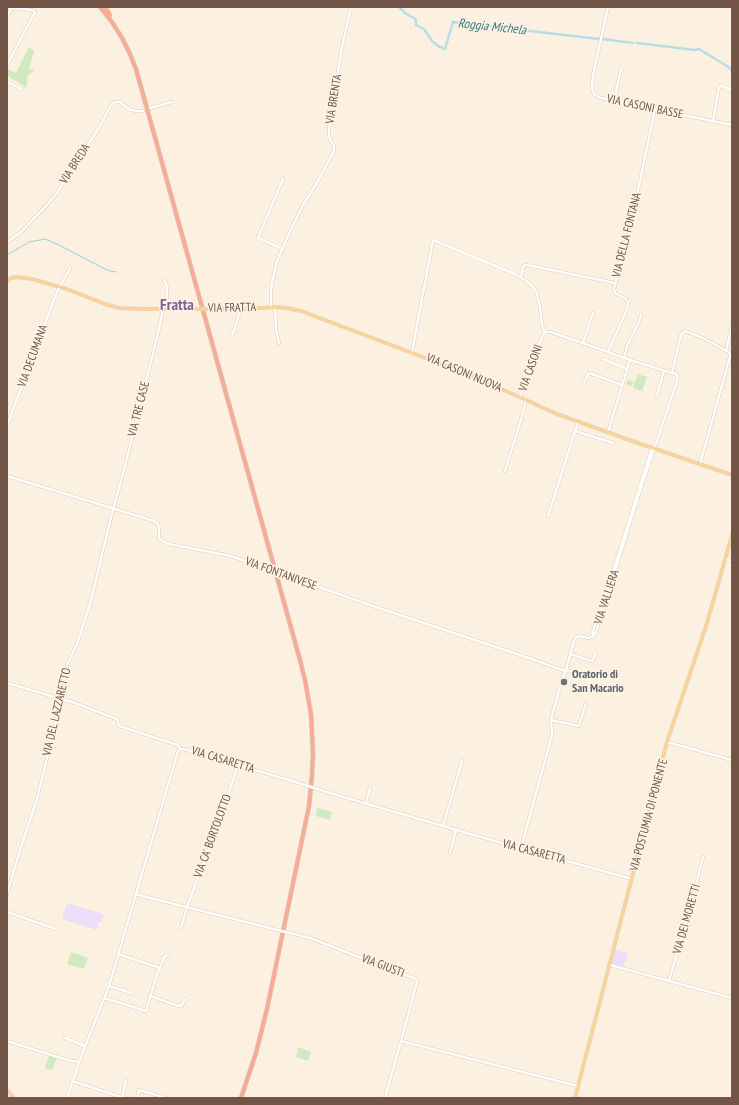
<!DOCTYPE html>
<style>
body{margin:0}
#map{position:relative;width:739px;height:1105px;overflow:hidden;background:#fcf0e0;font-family:"PT Sans Narrow",sans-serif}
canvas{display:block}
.frame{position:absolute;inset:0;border:8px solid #725547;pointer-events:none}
</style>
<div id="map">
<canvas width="739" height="1105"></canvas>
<div class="frame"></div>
</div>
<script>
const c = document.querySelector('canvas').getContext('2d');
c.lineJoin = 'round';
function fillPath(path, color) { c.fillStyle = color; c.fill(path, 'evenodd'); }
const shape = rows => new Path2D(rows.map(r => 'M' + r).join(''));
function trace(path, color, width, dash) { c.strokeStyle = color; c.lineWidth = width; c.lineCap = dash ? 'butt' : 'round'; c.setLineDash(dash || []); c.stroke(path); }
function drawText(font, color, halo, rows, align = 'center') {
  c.font = font + ' "PT Sans Narrow",sans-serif'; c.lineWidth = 3; c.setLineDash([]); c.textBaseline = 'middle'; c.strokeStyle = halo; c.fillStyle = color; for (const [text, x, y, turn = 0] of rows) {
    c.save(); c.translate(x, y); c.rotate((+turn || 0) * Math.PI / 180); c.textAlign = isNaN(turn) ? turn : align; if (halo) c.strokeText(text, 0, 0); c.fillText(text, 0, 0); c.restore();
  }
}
fillPath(shape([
 [67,903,104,914,102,922,99,922,97,930,62,919],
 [615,949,628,953,623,968,621,966,613,965,611,963]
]), '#edddf8');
fillPath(shape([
 [29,47,33,50,34,52,29,69,35,70,28,75,27,79,27,86,24,88,23,85,7,76,7,71,8,69,16,73],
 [638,374,647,377,642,391,633,388,634,384,633,383,631,386,626,385,628,380,635,382],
 [317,808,332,812,330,820,316,816],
 [71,952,88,958,84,969,67,964],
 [298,1047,311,1052,308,1061,296,1057],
 [49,1055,57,1057,52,1070,45,1068]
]), '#d1e9bf');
trace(shape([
 [7,255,29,242,45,239,57,244,105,269,110,271,116,272]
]), '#9bcfd7', 1);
trace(shape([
 [399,7,405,13,414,18,416,20,416,25,424,29,432,41,438,46,445,49,453,22,599,39],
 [603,39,633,43],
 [637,43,695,50,699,49,727,66,732,70]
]), '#b5dfe5', 2.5);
const minor = shape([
 [608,7,593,75,592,88,593,92,595,95,601,98,614,101,732,125],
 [7,8,24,9,31,10,35,12,7,65],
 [7,17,11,9],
 [7,82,22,89],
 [614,101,621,69],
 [150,108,172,102],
 [713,121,719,87,722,86,732,90],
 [7,242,19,234,45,207,57,193,100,126,111,105,115,102,120,102,130,110,137,111,143,111],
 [283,249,258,238,283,179],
 [521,277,523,267,525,265,527,265,615,283],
 [163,279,166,283,167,288,166,309],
 [271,307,271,290,272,282,277,261,291,229,303,205,318,181,334,151,334,146,330,140,329,135,329,129,342,47,351,7],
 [275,307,276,330,279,343],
 [232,336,239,314,238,309],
 [583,343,593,313],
 [726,351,732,325],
 [412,352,433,240,515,274,528,282,533,287,536,291,540,307,542,325,545,332],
 [608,352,627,309,628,303,626,299,615,293,614,289,636,200,655,109],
 [624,358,627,346,639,322,641,315],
 [603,359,627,369],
 [584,383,589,373,622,385],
 [657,395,664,371],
 [520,397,542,337,545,332,550,332,583,343,630,360,672,373,681,335,685,331,703,338,732,354],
 [7,426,56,294,70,268],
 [575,431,613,443],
 [608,432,630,360],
 [700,464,731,353],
 [505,471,522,416,526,400],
 [7,476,154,521,158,524,159,529,159,538,162,541,169,544,231,556,267,569],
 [548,516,578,422],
 [726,559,732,561],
 [282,574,367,604,520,655,565,671],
 [593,636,596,632,641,488,677,381,677,375,675,373,672,373],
 [593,636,592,634,612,575,652,448],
 [570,654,592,661,596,653],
 [566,670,587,676],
 [7,683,75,703,109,716,117,719,119,726,178,745,181,749],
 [551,720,579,726,586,703],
 [667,742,732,760],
 [330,793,484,838,632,879],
 [366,803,370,788],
 [443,826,462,761],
 [521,848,552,735,551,720,553,712,562,680,566,670,574,641,576,637,579,636,589,638,593,636],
 [450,853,456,830],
 [7,894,20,850,37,799,56,722,67,665,77,644,91,601,109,525,126,462,158,333,163,309],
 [135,894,277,930],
 [7,912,56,929],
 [181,928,187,907,217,827,238,765],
 [290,933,310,938,416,979,417,982,401,1041,578,1086],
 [118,954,160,968],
 [610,965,732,998],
 [669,981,693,897,703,857],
 [109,986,131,993],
 [150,996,179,1006,182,1005,185,999],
 [104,998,146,1011,157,974,165,956,169,955],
 [65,1038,85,1046],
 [7,1041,67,1060,79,1062],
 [72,1081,124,1098],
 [122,1097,126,1081],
 [67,1098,82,1054,109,986,178,751,181,749,184,749,292,781],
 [137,1098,139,1090,166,1098],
 [385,1098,401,1041]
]);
const major = shape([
 [7,281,11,278,17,277,32,279,67,289,105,304,119,308,140,309,195,309],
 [210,309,246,309,275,307,287,308,301,311,468,374,557,414,635,442,732,475],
 [7,1090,14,1098],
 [575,1098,667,742,707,623,732,535]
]);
const highway = shape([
 [100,7,112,22,122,38,130,54,136,69,300,660,305,680,311,714,313,753,312,775,309,806,267,1009,256,1053,241,1098],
 [105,7,110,15]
]);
trace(minor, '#e0ccbc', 3.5);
trace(major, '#dad3cf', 4);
trace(highway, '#dad3cf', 5);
trace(minor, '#fff', 2.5);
trace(major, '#fcd397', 3);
trace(highway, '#f7ac96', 4);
const minorBridge = shape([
 [267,569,282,574],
 [292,781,330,793],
 [277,930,290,933]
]);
const majorBridge = shape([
 [195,309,210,309]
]);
trace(minorBridge, '#e0ccbc', 3.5, []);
trace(majorBridge, '#dad3cf', 4, []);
trace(minorBridge, '#fff', 2.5);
trace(majorBridge, '#fcd397', 3);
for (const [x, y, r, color] of [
 [564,682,4,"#6b7280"]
]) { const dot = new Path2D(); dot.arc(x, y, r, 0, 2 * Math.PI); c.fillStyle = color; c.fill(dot); trace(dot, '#fff4e6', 1.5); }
drawText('12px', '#725547', '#fff4e6', [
 ["VIA BRENTA",334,99,-81],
 ["VIA CASONI BASSE",645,107,12],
 ["VIA BREDA",75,164,-57],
 ["VIA DELLA FONTANA",627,235,-76],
 ["VIA FRATTA",232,308,-1],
 ["VIA DECUMANA",33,356,-70],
 ["VIA CASONI",531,368,-70],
 ["VIA CASONI NUOVA",464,373,23],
 ["VIA TRE CASE",139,409,-76],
 ["VIA FONTANIVESE",281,574,20],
 ["VIA VALLIERA",607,597,-72],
 ["VIA DEL LAZZARETTO",57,712,-77],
 ["VIA CASARETTA",223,760,17],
 ["VIA POSTUMIA DI PONENTE",649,815,-75],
 ["VIA CA' BORTOLOTTO",213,836,-70],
 ["VIA CASARETTA",534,852,15],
 ["VIA DEI MORETTI",687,919,-74],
 ["VIA GIUSTI",383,966,21]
]);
drawText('bold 12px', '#5b616d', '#fff4e6', [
 ["Oratorio di",572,675],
 ["San Macario",572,689]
], 'left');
drawText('italic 13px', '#3f777f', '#fff4e6', [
 ["Roggia Michela",492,27,6]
]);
drawText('bold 16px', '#836396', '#fff4e6', [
 ["Fratta",177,305]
]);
</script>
